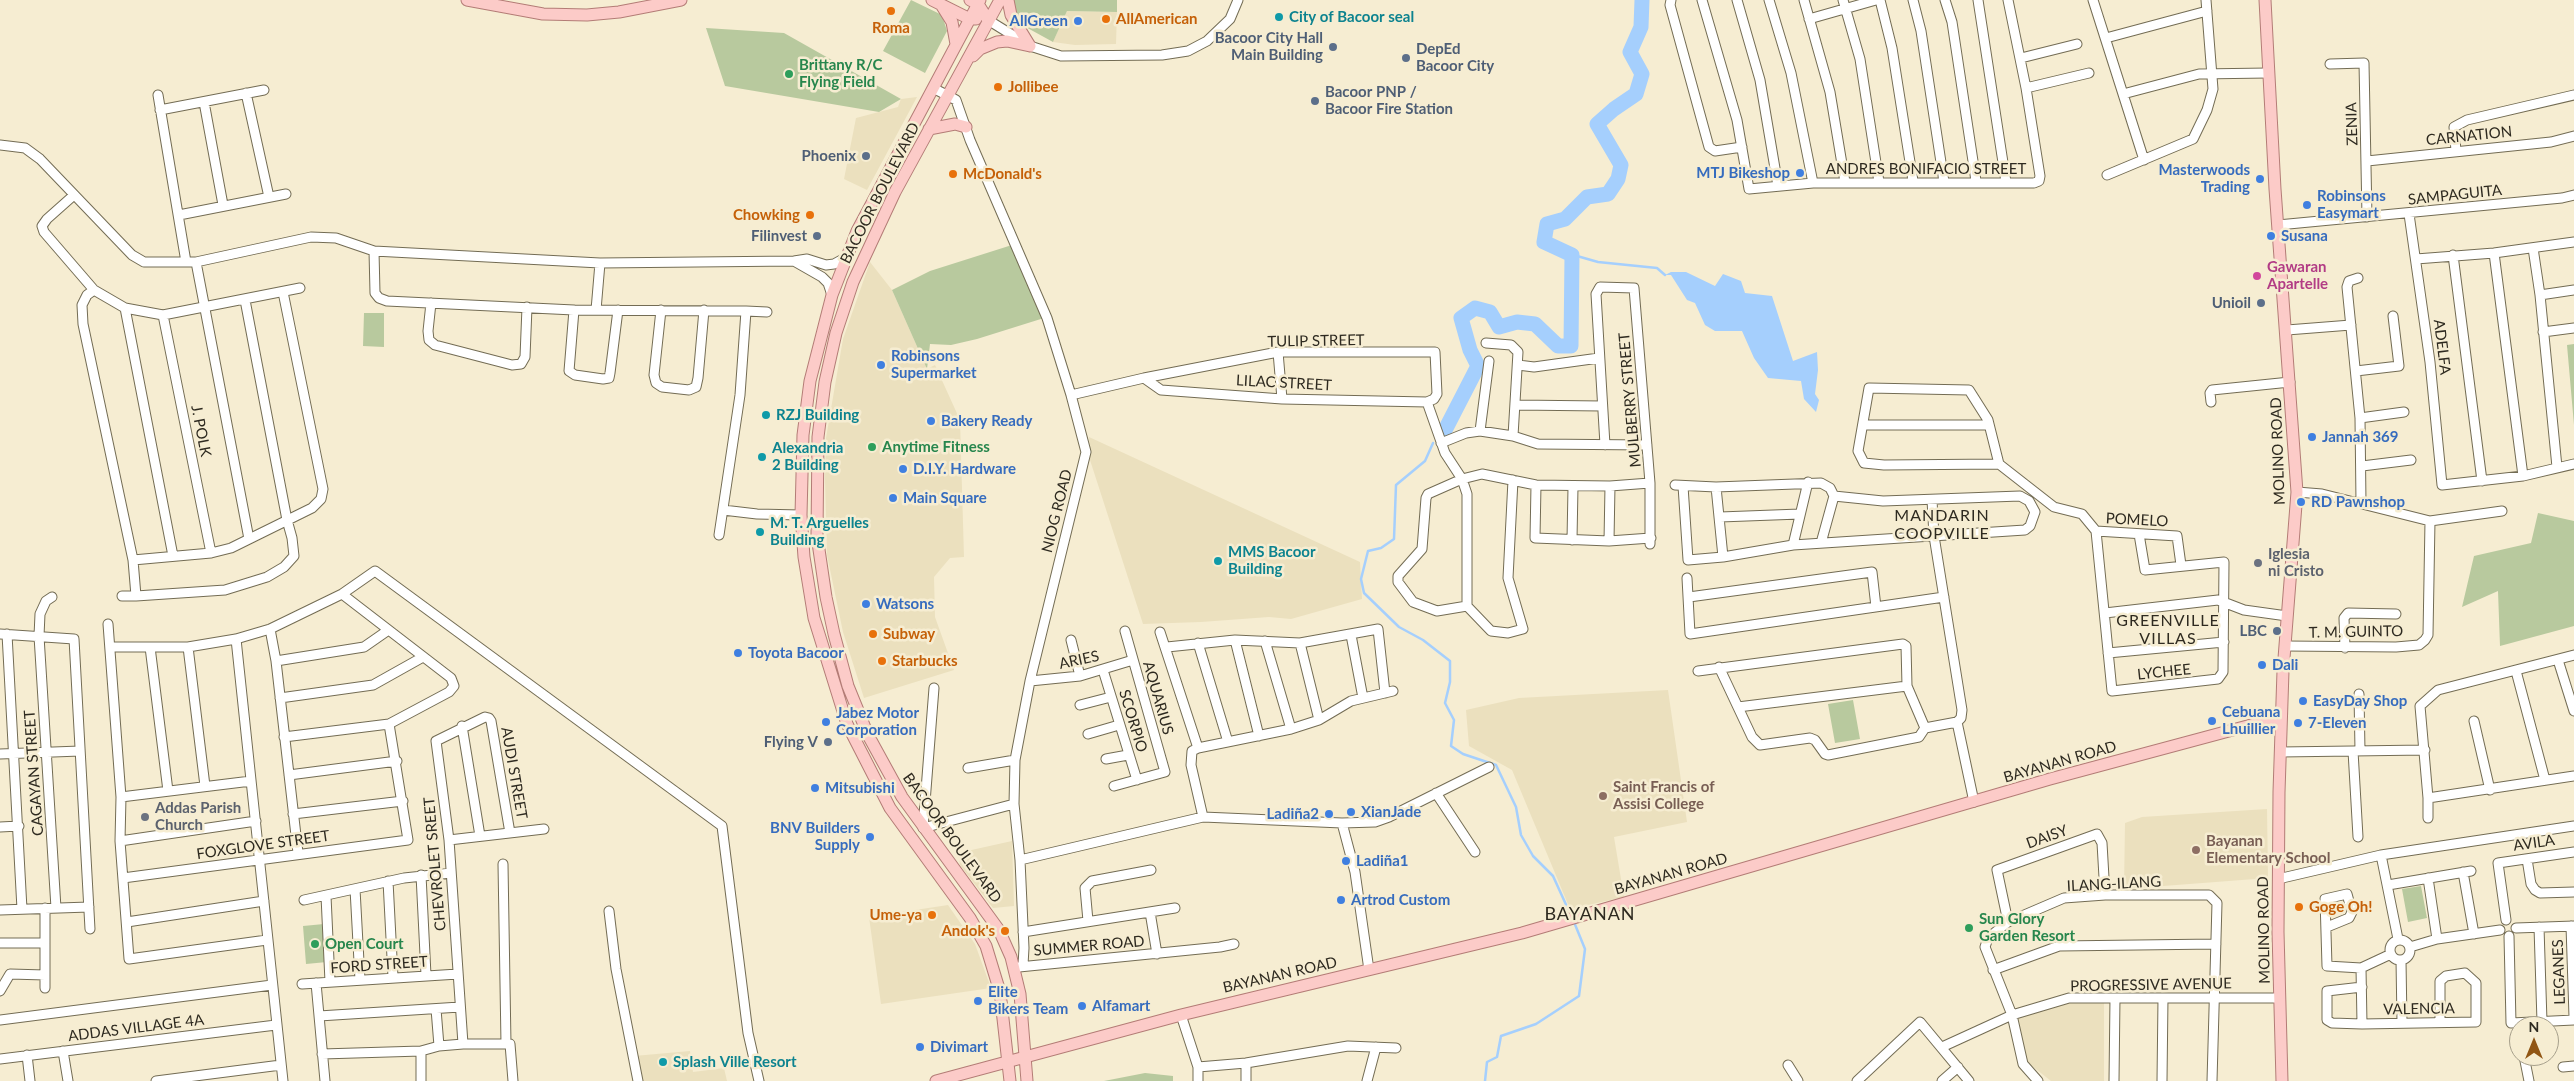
<!DOCTYPE html>
<meta charset="utf-8">
<style>
body{margin:0}
#map{position:relative;width:2574px;height:1081px;overflow:hidden;background:#f6edd2;font-family:Lato,sans-serif}
canvas{display:block}
.north{position:absolute;left:2509px;top:1016px;width:50px;height:50px;box-sizing:border-box;background:#f6edd2;border:1px solid #a69f8b;border-radius:50%;rotate:0deg;font-size:14px;font-weight:700;line-height:20px;text-align:center;color:#2e2a20}
.north::after{content:'';display:block;margin:auto;width:18px;height:22px;background:#915614;clip-path:polygon(50% 0,100% 100%,50% 72%,0 100%)}
</style>
<div id="map">
<canvas width="2574" height="1081"></canvas>
<div class="north">N</div>
</div>
<script>
const c = document.querySelector('canvas').getContext('2d');
c.lineJoin = 'round';
function fillPath(path, color) { c.fillStyle = color; c.fill(path, 'evenodd'); }
const shape = rows => new Path2D(rows.map(r => 'M' + r).join(''));
function trace(path, color, width, dash) { c.strokeStyle = color; c.lineWidth = width; c.lineCap = dash ? 'butt' : 'round'; c.setLineDash(dash || []); c.stroke(path); }
function drawText(font, color, halo, rows, align = 'center') {
  c.font = font + ' Lato,sans-serif'; c.lineWidth = 5; c.setLineDash([]); c.textBaseline = 'middle'; c.strokeStyle = halo; c.fillStyle = color; for (const [text, x, y, turn = 0] of rows) {
    c.save(); c.translate(x, y); c.rotate((+turn || 0) * Math.PI / 180); c.textAlign = isNaN(turn) ? turn : align; if (halo) c.strokeText(text, 0, 0); c.fillText(text, 0, 0); c.restore();
  }
}
fillPath(shape([
 [1067,11,1117,12,1116,44,1075,45,1053,42],
 [917,97,867,190,844,179,856,118,898,107,901,99],
 [870,262,892,290,927,369,935,365,960,420,964,557,950,558,934,577,935,617,954,670,864,698,843,632,827,555,825,479,826,438,843,339],
 [1089,437,1360,562,1362,599,1291,619,1269,617,1201,622,1143,624,1090,460],
 [1668,690,1687,822,1614,837,1624,897,1570,909,1512,770,1469,746,1466,710,1519,698],
 [2267,809,2268,878,2124,889,2125,823,2142,817],
 [1012,841,1014,906,993,908,960,865,958,853],
 [948,905,975,944,991,988,881,1004,869,917],
 [2068,1000,2104,1001,2104,1081,2051,1081,2027,1062,2015,1018],
 [690,1051,693,1072,724,1068,727,1081,638,1081,634,1056]
]), '#ebe0be');
fillPath(shape([
 [911,0,942,15,947,31,925,73,883,51],
 [1011,0,1117,0,1117,12,1067,11,1053,42,1022,25],
 [706,28,784,33,901,99,879,112,725,86],
 [1012,245,1044,318,977,339,951,345,930,344,927,369,892,290,930,271],
 [364,313,384,313,384,347,363,346],
 [2574,344,2574,425,2567,345],
 [2538,513,2574,521,2574,626,2500,646,2498,591,2462,607,2474,556,2531,543],
 [1853,700,1860,739,1835,743,1828,704],
 [2421,886,2427,918,2408,922,2402,889],
 [324,924,327,962,306,964,303,926],
 [1145,1073,1173,1076,1173,1081,1104,1081]
]), '#b8c99e');
fillPath(shape([
 [1671,272,1686,272,1715,286,1723,274,1741,281,1745,293,1772,296,1793,361,1817,352,1818,370,1815,394,1819,400,1816,412,1804,399,1801,381,1768,378,1754,358,1742,331,1715,331,1705,325,1695,303,1687,300,1671,275,1665,275]
]), '#a5cffd');
trace(shape([
 [1570,254,1598,262,1657,268,1665,275],
 [1433,443,1425,461,1396,485,1394,539,1381,548,1368,551,1361,579,1364,593,1399,627,1423,640,1450,661,1450,682,1445,703,1454,720,1451,746,1463,754,1496,765,1516,807,1521,835,1533,856,1553,876,1568,909],
 [1485,1081,1487,1062,1497,1057,1501,1036,1536,1024,1579,996,1585,949,1574,922]
]), '#a5cffd', 2.5);
trace(shape([
 [1443,434,1478,366,1470,350,1461,318,1475,308,1490,312,1499,327,1517,322,1535,324,1558,346,1571,346,1572,255,1544,242,1547,224,1565,219,1587,197,1608,194,1618,179,1621,165,1597,124,1614,109,1636,94,1642,74,1630,52,1641,27,1642,0]
]), '#a5cffd', 15);
const minor = shape([
 [1671,0,1670,5,1709,147,1715,151,1742,147],
 [1702,0,1737,120,1749,189,1813,183,2034,183,2039,181,2040,176,2026,88,2008,0],
 [1737,0,1760,80,1778,186],
 [1769,0,1791,73,1813,183],
 [1804,0,1830,92,1845,182],
 [1843,0,1860,59,1879,182],
 [1880,0,1892,48,1913,181],
 [1913,0,1921,31,1944,182],
 [1945,0,1952,22,1976,181],
 [1978,0,2006,182],
 [2093,0,2144,160],
 [1809,19,1876,0],
 [988,20,1030,46,1061,56,1162,55,1188,51,1207,41,1230,19,1238,0],
 [2106,38,2207,11],
 [2021,58,2077,44],
 [2330,64,2364,63,2367,217],
 [933,88,956,100,970,140,1047,318,1071,395,1086,452,1030,681,1015,760,1014,804,1020,860,1024,948,1023,965],
 [2026,88,2089,73],
 [246,93,269,197],
 [2123,94,2199,74,2268,73],
 [158,95,186,262],
 [204,102,223,205],
 [160,110,264,90],
 [0,145,25,148,40,159,132,255,144,262,196,262,311,237,336,238,374,251,600,263,794,261,807,259,826,265,834,264,845,258],
 [2456,151,2454,127,2467,120,2574,95],
 [2367,161,2551,142,2574,136],
 [2107,175,2193,139,2207,110,2213,89,2206,0],
 [74,195,47,219,42,226,44,232,94,290,125,308,163,315,300,288],
 [2409,214,2430,362,2442,485,2523,476,2574,464],
 [179,215,286,194],
 [2278,225,2562,198,2574,195],
 [2533,248,2540,295,2557,467],
 [374,251,375,293,379,298,387,301,574,310,746,311,740,395,719,535],
 [2494,253,2523,476],
 [2453,255,2482,481],
 [2416,259,2494,253,2574,242],
 [794,261,822,277,828,283,832,295],
 [196,262,249,539],
 [2358,278,2349,281,2347,287,2360,418,2361,503],
 [94,290,87,295,82,305,83,324,133,560,136,596,225,590,267,577,284,567,294,556,292,538,287,520,245,300],
 [2540,295,2574,290],
 [431,303,428,331,429,340,435,345,512,365,521,364,525,357,527,307],
 [125,308,173,556],
 [574,310,569,371,575,375,603,379,609,378,610,373,618,310],
 [596,310,600,263],
 [661,310,654,375,656,383,662,387,689,390,696,387,698,378,704,310],
 [746,311,767,312],
 [163,315,211,553],
 [2287,330,2351,325],
 [2543,332,2574,328],
 [1486,343,1511,345,1518,352,1513,436],
 [1278,352,1282,399],
 [1518,365,1534,367,1599,358],
 [2356,371,2399,366,2393,316],
 [1071,395,1144,378,1278,352,1435,352,1437,394,1434,399,1427,402,1282,399,1161,390,1144,378],
 [1427,402,1445,453,1462,479,1467,494,1467,606],
 [2211,402,2210,393,2212,390,2290,382],
 [1516,405,1602,406],
 [2360,418,2404,412],
 [1863,425,1989,425],
 [1480,431,1489,361],
 [1441,443,1466,433,1480,431,1513,436,1538,444,1647,445],
 [1605,445,1596,294,1600,287,1634,288,1650,483,1650,544],
 [1999,464,1884,465,1864,463,1858,451,1869,388,1969,390,1988,420,1999,464,2054,507,2082,514,2096,531,2112,691,2218,679,2223,672,2224,562,2145,570,2139,534],
 [2362,466,2411,460],
 [1536,485,1535,538,1609,541,1651,538],
 [1675,485,1716,487,1821,483,1830,488,1834,496,1883,501,2020,496,2029,501,2035,512,2030,526,2025,530,1793,545,1723,557,1688,560,1683,486],
 [1716,487,1723,557],
 [2297,492,2322,494,2430,521,2502,511],
 [723,510,757,514,801,515],
 [1720,517,1800,514],
 [2096,531,2177,536,2181,565],
 [1572,540,1573,487],
 [1609,541,1610,486],
 [1821,543,1834,496],
 [1793,545,1808,482],
 [133,560,211,553,231,548,312,508,321,499,323,489,283,292],
 [1687,578,1690,634,1944,597],
 [122,596,136,596],
 [52,597,46,601,40,614,39,636,56,908],
 [1689,597,1872,572,1876,607],
 [1467,606,1437,611,1413,602,1398,582,1398,576,1422,549,1426,498,1428,494,1462,479,1482,474,1536,485,1610,486,1650,483],
 [1467,606,1491,631,1508,633,1523,629,1508,578,1513,480],
 [2105,613,2218,600,2244,610,2287,616],
 [108,624,121,797,120,841,129,959,267,940],
 [270,629,276,661,298,853],
 [1160,632,1198,748],
 [0,634,74,639,90,929],
 [7,634,22,909],
 [1351,635,1363,698],
 [236,639,283,1081],
 [1071,640,1080,676],
 [1235,640,1259,736],
 [1265,641,1291,729],
 [1198,643,1228,742],
 [1300,643,1319,720],
 [2286,646,2396,647,2419,645,2425,640,2428,635,2430,521],
 [110,647,188,647,236,639,270,629,342,594,375,571,722,826,748,1033,759,1081],
 [150,647,168,791],
 [188,647,205,786],
 [1167,647,1235,640,1300,643,1378,629,1385,693],
 [2345,648,2344,618,2348,613,2396,614],
 [2108,653,2224,642],
 [2574,655,2438,690,2420,706,2428,798,2574,776],
 [2558,660,2574,711],
 [276,661,364,647,387,631],
 [1719,667,1752,737,1760,745,1810,738,1815,740,1825,754,1828,755,1919,737,1925,728,1957,722,1961,718,1962,710,1934,536,1932,500],
 [1103,670,1137,780],
 [1698,671,1903,644,1906,646,1907,686,1738,707],
 [2516,671,2545,780],
 [1030,681,1080,676,1133,660],
 [1907,686,1925,728],
 [934,688,923,828,1014,804],
 [2359,694,2360,751],
 [280,698,373,685,423,657],
 [1080,705,1111,697],
 [2474,721,2490,790],
 [1957,722,1974,802],
 [462,726,480,836],
 [1088,734,1119,725],
 [284,737,389,724,449,692,454,686,451,678,342,594],
 [2353,751,2358,837],
 [2280,752,2425,750],
 [0,754,80,751],
 [1106,759,1128,755],
 [968,768,1015,760],
 [289,775,397,761],
 [1114,786,1165,772,1125,631],
 [1436,793,1475,852],
 [121,797,251,781],
 [293,814,403,801],
 [1203,817,1191,765,1192,751,1198,748,1291,729,1319,720,1351,701,1393,691],
 [2428,818,2428,798],
 [1342,823,1355,872,1369,970],
 [0,827,19,826],
 [449,840,544,829],
 [120,841,256,821],
 [2381,855,2398,939],
 [2527,859,2531,884,2535,890,2540,893,2574,892],
 [1020,860,1203,817,1342,823,1375,822,1389,817,1489,767],
 [503,864,506,1044],
 [2463,872,2474,934],
 [421,875,426,975],
 [123,878,408,840,389,724],
 [2428,878,2437,939],
 [2278,879,2381,855,2574,826],
 [388,881,393,977],
 [2388,885,2471,871],
 [355,889,360,980],
 [326,896,330,982],
 [304,900,404,878,451,873],
 [45,908,45,988],
 [0,910,89,907],
 [609,911,616,969,638,1081],
 [1150,912,1157,954],
 [2506,920,2498,863,2574,852],
 [1088,921,1085,888,1092,881,1151,870],
 [127,922,264,901],
 [2008,922,1997,870,2097,834,2102,843,2105,895],
 [2571,926,2574,1017],
 [2327,927,2349,918,2352,912,2347,894,2325,899,2327,966,2361,968,2391,954],
 [2539,927,2542,1022],
 [2516,928,2574,926],
 [1023,932,1175,908],
 [2509,936,2511,1023,2574,1020],
 '2390 950a10 10 0 1 1 20 0a10 10 0 1 1-20 0Z',
 [0,943,45,943],
 [2410,947,2437,939,2500,930],
 [2401,960,2402,1023],
 [1019,967,1220,947,1234,944],
 [2361,968,2362,1024],
 [1993,970,2059,946,2216,944],
 [316,983,325,1081],
 [302,984,458,974],
 [2362,987,2327,991,2327,1020,2332,1023,2362,1024,2476,1022,2476,983,2465,973,2446,976,2440,981,2440,1022],
 [0,991,10,974,45,975],
 [436,1009,439,1046],
 [1181,1015,1198,1067,1198,1081],
 [319,1016,460,1007],
 [0,1020,272,985],
 [463,1044,449,840,436,741,485,717,489,718,491,721,510,833],
 [1942,1047,2012,1015,2069,998,2280,998],
 [63,1051,68,1081],
 [421,1051,421,1081],
 [322,1054,421,1051,439,1046,463,1044,510,1044,513,1081],
 [27,1055,30,1081],
 [2524,1056,2529,1081],
 [0,1059,276,1025],
 [1788,1065,1798,1081],
 [1198,1067,1246,1063,1348,1046,1396,1048],
 [2563,1067,2574,1066],
 [156,1081,281,1065],
 [1246,1081,1246,1063],
 [1367,1081,1376,1047],
 [1857,1081,1920,1022,1969,1081],
 [1942,1081,1958,1067],
 [2038,1081,2023,1064,2012,1015,1985,947,1988,938,2008,922,2064,898,2105,895,2209,895,2217,903,2212,1081],
 [2114,1081,2115,998],
 [2162,1081,2163,998]
]);
const major = shape([
 [467,0,543,14,587,15,619,12,681,0],
 [932,0,970,19,976,19],
 [970,0,978,4,988,20],
 [980,0,857,231,832,295,810,381,803,435,801,515,804,557,814,618,847,724,890,808,970,918,986,946,1000,992,1010,1081],
 [1000,0,895,192,853,282,836,333,825,382,818,437,817,536,826,597,834,634,848,686,868,735,902,797,999,930,1011,957,1020,994,1027,1081],
 [1008,0,1011,15,1030,46],
 [2265,0,2275,189,2297,492,2283,671,2279,792,2278,932,2282,1081],
 [942,6,952,22,956,44],
 [973,56,980,49,997,42,1007,41,1030,46],
 [929,129,955,124,966,127],
 [936,1081,1181,1015,1522,933,2050,779,2281,717]
]);
trace(minor, '#736c54', 11);
trace(major, '#b37c76', 13);
trace(minor, '#fff', 9);
trace(major, '#fccbc8', 11);
for (const [x, y, r, color] of [
 [891,11,5,"#e8710a"],
 [1279,17,5,"#0f9aa8"],
 [1106,19,5,"#e8710a"],
 [1078,21,5,"#3f7fe0"],
 [1333,47,5,"#5c6f8a"],
 [1406,58,5,"#5c6f8a"],
 [789,74,5,"#2e9e5b"],
 [998,87,5,"#e8710a"],
 [1315,101,5,"#5c6f8a"],
 [866,156,5,"#5c6f8a"],
 [1800,173,5,"#3f7fe0"],
 [953,174,5,"#e8710a"],
 [2260,179,5,"#3f7fe0"],
 [2307,205,5,"#3f7fe0"],
 [810,215,5,"#e8710a"],
 [817,236,5,"#5c6f8a"],
 [2271,236,5,"#3f7fe0"],
 [2257,276,5,"#d1479c"],
 [2261,303,5,"#5c6f8a"],
 [881,365,5,"#3f7fe0"],
 [766,415,5,"#0f9aa8"],
 [931,421,5,"#3f7fe0"],
 [2312,437,5,"#3f7fe0"],
 [872,447,5,"#2e9e5b"],
 [762,457,5,"#0f9aa8"],
 [903,469,5,"#3f7fe0"],
 [893,498,5,"#3f7fe0"],
 [2301,502,5,"#3f7fe0"],
 [760,532,5,"#0f9aa8"],
 [1218,561,5,"#0f9aa8"],
 [2258,563,5,"#6b7280"],
 [866,604,5,"#3f7fe0"],
 [2277,631,5,"#5c6f8a"],
 [873,634,5,"#e8710a"],
 [738,653,5,"#3f7fe0"],
 [882,661,5,"#e8710a"],
 [2262,665,5,"#3f7fe0"],
 [2303,701,5,"#3f7fe0"],
 [2212,721,5,"#3f7fe0"],
 [826,722,5,"#3f7fe0"],
 [2298,723,5,"#3f7fe0"],
 [828,742,5,"#5c6f8a"],
 [815,788,5,"#3f7fe0"],
 [1603,796,5,"#8d6e63"],
 [1351,812,5,"#3f7fe0"],
 [1329,814,5,"#3f7fe0"],
 [145,817,5,"#6b7280"],
 [870,837,5,"#3f7fe0"],
 [2196,850,5,"#8d6e63"],
 [1346,861,5,"#3f7fe0"],
 [1341,900,5,"#3f7fe0"],
 [2299,907,5,"#e8710a"],
 [932,915,5,"#e8710a"],
 [1969,928,5,"#2e9e5b"],
 [1005,931,5,"#e8710a"],
 [315,944,5,"#2e9e5b"],
 [978,1001,5,"#3f7fe0"],
 [1082,1006,5,"#3f7fe0"],
 [920,1047,5,"#3f7fe0"],
 [663,1062,5,"#0f9aa8"]
]) { const dot = new Path2D(); dot.arc(x, y, r, 0, 2 * Math.PI); c.fillStyle = color; c.fill(dot); trace(dot, '#f6edd2', 2); }
drawText('bold 15px', '#0d838f', '#f6edd2', [
 ["City of Bacoor seal",1289,17],
 ["RZJ Building",776,415],
 ["Alexandria",772,448],
 ["2 Building",772,465],
 ["M. T. Arguelles",770,523],
 ["Building",770,540],
 ["MMS Bacoor",1228,552],
 ["Building",1228,569],
 ["Splash Ville Resort",673,1062]
], 'left');
drawText('bold 15px', '#c56008', '#f6edd2', [
 ["AllAmerican",1116,19],
 ["Roma",891,28,"center"],
 ["Jollibee",1008,87],
 ["McDonald's",963,174],
 ["Chowking",800,215,"right"],
 ["Subway",883,634],
 ["Starbucks",892,661],
 ["Goge Oh!",2309,907],
 ["Ume-ya",922,915,"right"],
 ["Andok's",995,931,"right"]
], 'left');
drawText('bold 15px', '#366cbe', '#f6edd2', [
 ["AllGreen",1068,21,"right"],
 ["Masterwoods",2250,170,"right"],
 ["Trading",2250,187,"right"],
 ["MTJ Bikeshop",1790,173,"right"],
 ["Robinsons",2317,196],
 ["Easymart",2317,213],
 ["Susana",2281,236],
 ["Robinsons",891,356],
 ["Supermarket",891,373],
 ["Bakery Ready",941,421],
 ["Jannah 369",2322,437],
 ["D.I.Y. Hardware",913,469],
 ["Main Square",903,498],
 ["RD Pawnshop",2311,502],
 ["Watsons",876,604],
 ["Toyota Bacoor",748,653],
 ["Dali",2272,665],
 ["EasyDay Shop",2313,701],
 ["Cebuana",2222,712],
 ["Lhuillier",2222,729],
 ["Jabez Motor",836,713],
 ["Corporation",836,730],
 ["7-Eleven",2308,723],
 ["Mitsubishi",825,788],
 ["XianJade",1361,812],
 ["Ladiña2",1319,814,"right"],
 ["BNV Builders",860,828,"right"],
 ["Supply",860,845,"right"],
 ["Ladiña1",1356,861],
 ["Artrod Custom",1351,900],
 ["Elite",988,992],
 ["Bikers Team",988,1009],
 ["Alfamart",1092,1006],
 ["Divimart",930,1047]
], 'left');
drawText('bold 15px', '#4e5e75', '#f6edd2', [
 ["Bacoor City Hall",1323,38],
 ["Main Building",1323,55],
 ["DepEd",1416,49,"left"],
 ["Bacoor City",1416,66,"left"],
 ["Bacoor PNP /",1325,92,"left"],
 ["Bacoor Fire Station",1325,109,"left"],
 ["Phoenix",856,156],
 ["Filinvest",807,236],
 ["Unioil",2251,303],
 ["LBC",2267,631],
 ["Flying V",818,742]
], 'right');
drawText('bold 15px', '#27864d', '#f6edd2', [
 ["Brittany R/C",799,65],
 ["Flying Field",799,82],
 ["Anytime Fitness",882,447],
 ["Sun Glory",1979,919],
 ["Garden Resort",1979,936],
 ["Open Court",325,944]
], 'left');
drawText('15px', '#2e2a20', '#f6edd2', [
 ["ZENIA",2352,124,-92],
 ["CARNATION",2469,136,-6],
 ["ANDRES BONIFACIO STREET",1926,169],
 ["BACOOR BOULEVARD",880,193,-63],
 ["SAMPAGUITA",2455,195,-6],
 ["TULIP STREET",1316,341,-1],
 ["ADELFA",2442,347,83],
 ["LILAC STREET",1284,383,3],
 ["MULBERRY STREET",1630,400,-95],
 ["J. POLK",201,431,79],
 ["MOLINO ROAD",2278,451,-92],
 ["NIOG ROAD",1057,511,-76],
 ["POMELO",2137,520,3],
 ["T. M. GUINTO",2356,632,-1],
 ["ARIES",1079,660,-12],
 ["LYCHEE",2164,672,-6],
 ["AQUARIUS",1158,698,74],
 ["SCORPIO",1133,721,73],
 ["BAYANAN ROAD",2060,762,-16],
 ["CAGAYAN STREET",34,773,-94],
 ["AUDI STREET",514,773,80],
 ["DAISY",2047,837,-20],
 ["BACOOR BOULEVARD",952,838,54],
 ["AVILA",2534,843,-8],
 ["FOXGLOVE STREET",263,845,-8],
 ["CHEVROLET SREET",435,864,-95],
 ["BAYANAN ROAD",1671,874,-16],
 ["ILANG-ILANG",2114,884,-3],
 ["MOLINO ROAD",2264,930,-91],
 ["SUMMER ROAD",1089,946,-5],
 ["FORD STREET",379,965,-4],
 ["LEGANES",2559,972,-92],
 ["BAYANAN ROAD",1280,975,-13],
 ["PROGRESSIVE AVENUE",2151,985,-1],
 ["VALENCIA",2419,1009,-1],
 ["ADDAS VILLAGE 4A",136,1028,-7]
]);
drawText('bold 15px', '#b23c85', '#f6edd2', [
 ["Gawaran",2267,267],
 ["Apartelle",2267,284]
], 'left');
drawText('bold 15px', '#5b616d', '#f6edd2', [
 ["Iglesia",2268,554],
 ["ni Cristo",2268,571],
 ["Addas Parish",155,808],
 ["Church",155,825]
], 'left');
drawText('bold 15px', '#785e54', '#f6edd2', [
 ["Saint Francis of",1613,787],
 ["Assisi College",1613,804],
 ["Bayanan",2206,841],
 ["Elementary School",2206,858]
], 'left');
c.letterSpacing = '1px';
drawText('16px', '#2e2a20', '#f6edd2', [
 ["MANDARIN",1942,516],
 ["COOPVILLE",1942,534],
 ["GREENVILLE",2168,621],
 ["VILLAS",2168,639]
]);
c.letterSpacing = '0px';
c.letterSpacing = '1px';
drawText('18px', '#2e2a20', '#f6edd2', [
 ["BAYANAN",1590,914]
]);
c.letterSpacing = '0px';
</script>
